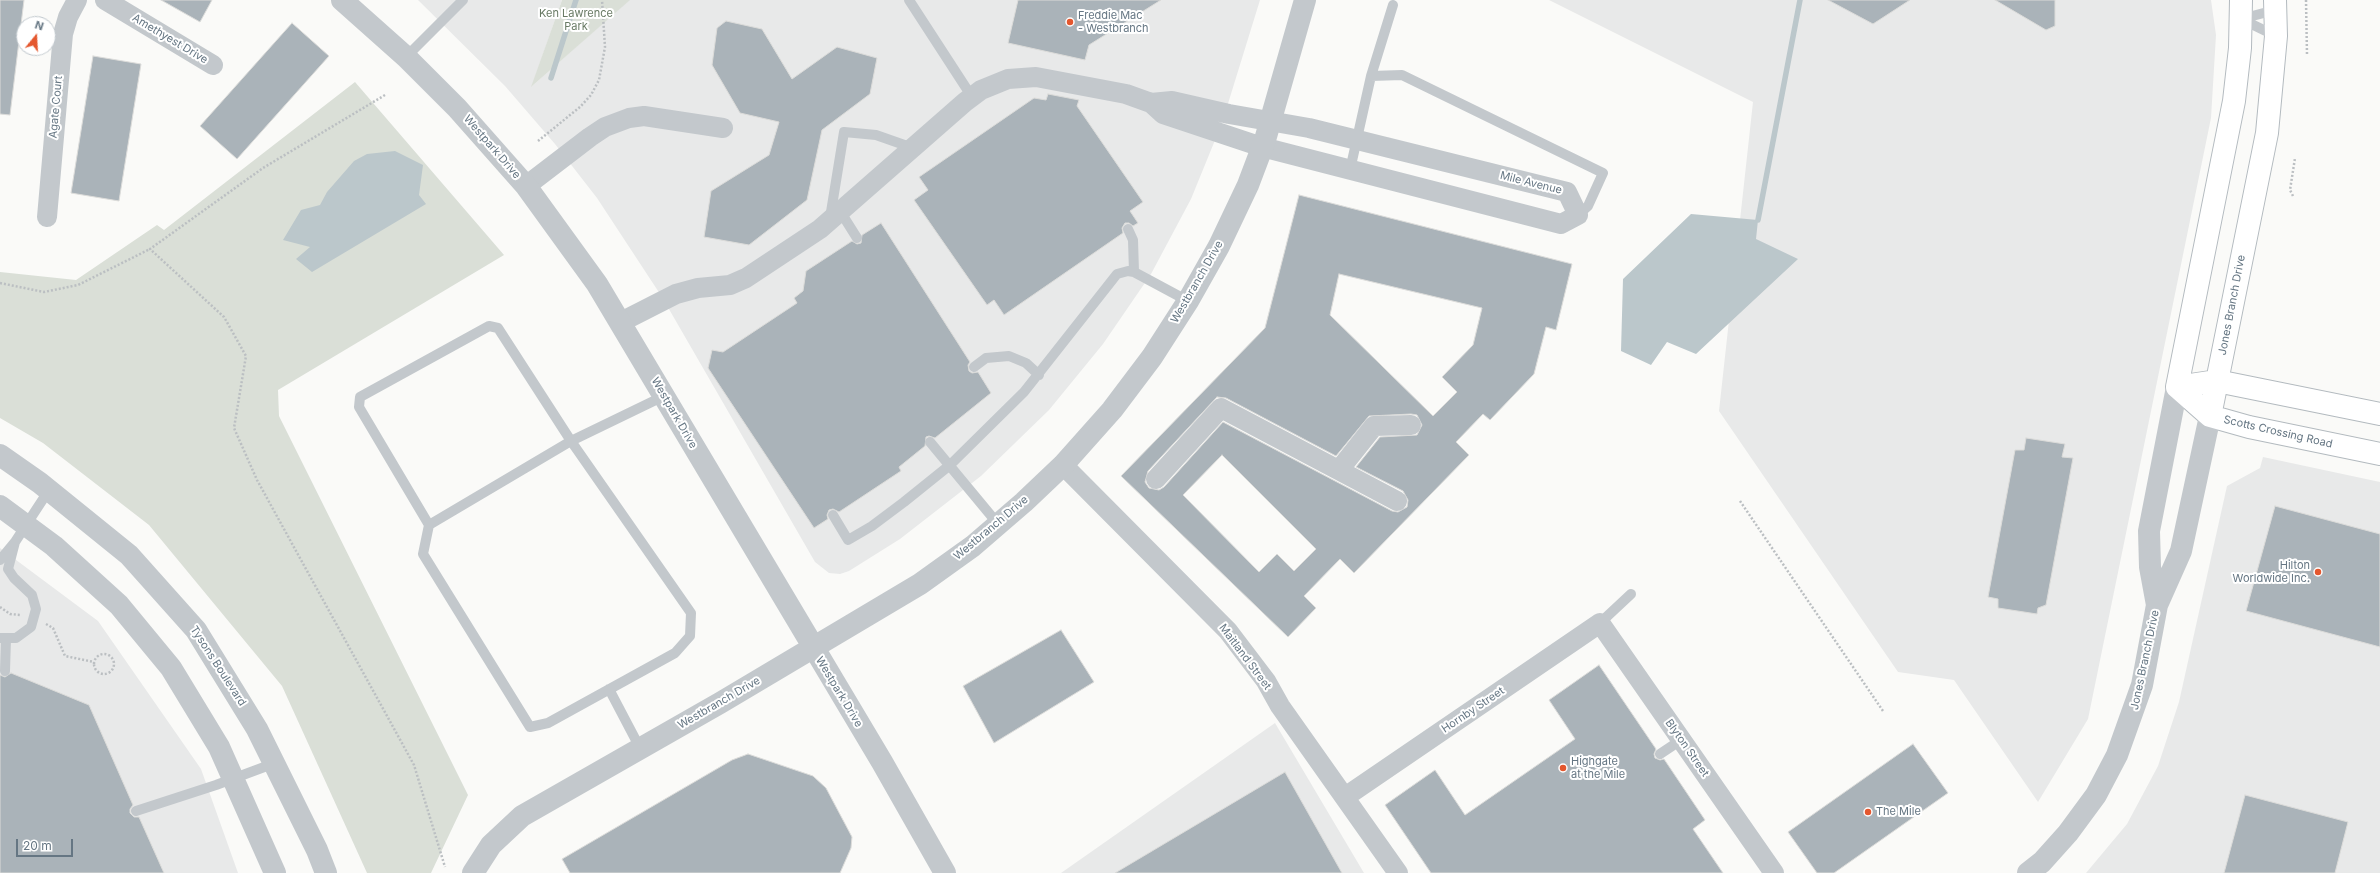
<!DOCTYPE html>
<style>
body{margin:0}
#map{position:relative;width:2380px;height:873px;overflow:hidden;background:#fafaf8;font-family:Inter,sans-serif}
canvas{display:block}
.north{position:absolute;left:16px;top:16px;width:40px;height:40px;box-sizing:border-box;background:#fff;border:1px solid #c1c8cd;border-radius:50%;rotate:18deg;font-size:11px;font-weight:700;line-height:16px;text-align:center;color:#657683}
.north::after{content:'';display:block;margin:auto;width:14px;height:18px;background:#e4572e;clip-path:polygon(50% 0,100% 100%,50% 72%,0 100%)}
.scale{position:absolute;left:16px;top:839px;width:57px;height:18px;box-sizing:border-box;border:2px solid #657683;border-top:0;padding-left:5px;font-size:12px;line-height:14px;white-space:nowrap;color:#657683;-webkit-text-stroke:3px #fff;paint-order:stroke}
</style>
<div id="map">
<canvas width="2380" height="873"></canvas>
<div class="north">N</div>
<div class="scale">20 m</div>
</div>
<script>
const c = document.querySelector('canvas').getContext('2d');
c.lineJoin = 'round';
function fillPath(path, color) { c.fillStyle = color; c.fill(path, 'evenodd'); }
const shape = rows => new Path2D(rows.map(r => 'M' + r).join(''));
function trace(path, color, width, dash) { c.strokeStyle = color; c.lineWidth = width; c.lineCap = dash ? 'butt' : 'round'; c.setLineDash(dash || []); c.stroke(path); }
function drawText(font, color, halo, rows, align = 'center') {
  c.font = font + ' Inter,sans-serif'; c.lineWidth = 4; c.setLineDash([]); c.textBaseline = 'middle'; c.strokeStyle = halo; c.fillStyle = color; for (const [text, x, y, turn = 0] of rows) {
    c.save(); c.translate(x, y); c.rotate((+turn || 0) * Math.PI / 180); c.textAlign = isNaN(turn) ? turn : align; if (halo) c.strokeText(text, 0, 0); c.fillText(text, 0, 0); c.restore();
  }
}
fillPath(shape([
 [418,0,562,0,532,86,629,0,1260,0,1222,123,1191,199,1151,274,1103,344,1049,410,981,476,900,539,849,571,840,574,829,573,815,562,662,297,597,198,555,144,505,86],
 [1549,0,2211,0,2216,35,2211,118,2088,719,2038,802,1954,680,1898,672,1719,411,1753,102],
 [2263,457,2380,482,2380,873,2086,873,2127,824,2158,766,2179,702,2227,486,2260,468],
 [0,548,98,621,201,769,238,873,0,873],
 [1275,723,1364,873,1061,873]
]), '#e8e9e9');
fillPath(shape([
 [562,0,630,0,531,87],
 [355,82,504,255,278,390,279,416,468,795,431,873,367,873,282,686,149,525,43,443,0,418,0,272,76,280,157,225,164,230]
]), '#dadfd7');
fillPath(shape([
 [395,151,423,165,419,195,426,204,312,272,296,259,310,247,283,240,301,210,320,205,327,192,354,161,367,154],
 [1691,214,1758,220,1756,239,1798,259,1696,354,1667,342,1651,365,1621,351,1623,279]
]), '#bbc7cb');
trace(shape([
 [551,78,576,0],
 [1758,220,1800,0]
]), '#bbc7cb', 5.5);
const building = shape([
 [0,0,24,0,10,115,0,114,0,0],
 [161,0,212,0,200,22,161,0],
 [1018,0,1161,0,1089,45,1085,60,1008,43,1018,0],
 [1828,0,1910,0,1873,24,1828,0],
 [1995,0,2055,0,2055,26,2046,30,1995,0],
 [726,21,762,29,792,79,837,47,877,58,870,94,822,130,807,200,749,245,704,237,711,191,769,155,779,122,740,113,712,65,717,28,726,21],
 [292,23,329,56,237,159,200,126,292,23],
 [93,56,141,64,119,201,71,193,93,56],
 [1048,94,1079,100,1077,106,1143,202,1130,211,1138,223,1133,226,1129,223,1125,223,1122,228,1123,233,1004,315,994,300,987,305,914,200,928,190,919,177,1034,98,1046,100,1048,94],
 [1299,195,1572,264,1556,330,1546,327,1534,374,1490,420,1483,414,1456,442,1469,455,1354,573,1340,559,1304,596,1316,608,1288,637,1121,476,1265,328,1299,195],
 [1339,274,1482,308,1473,345,1442,377,1457,392,1433,416,1330,315,1339,274],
 [1217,397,1226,398,1336,456,1369,416,1411,414,1417,415,1422,425,1417,435,1380,437,1356,467,1403,491,1408,500,1407,507,1398,512,1392,511,1223,422,1164,487,1159,490,1149,488,1145,482,1148,471,1217,397],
 [1222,455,1316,549,1294,571,1277,554,1259,572,1183,495,1222,455],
 [881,223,970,362,968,365,969,371,972,373,978,372,991,393,935,438,929,436,926,437,925,446,899,467,901,471,839,512,833,509,829,510,827,515,828,519,814,528,708,368,712,350,723,352,797,303,794,298,803,291,806,271,852,241,857,244,861,243,862,235,881,223],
 [2026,438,2065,444,2062,457,2073,458,2046,605,2038,608,2037,614,1998,608,1998,599,1988,597,2015,450,2024,450,2026,438],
 [2275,506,2380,534,2380,647,2246,611,2275,506],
 [1061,630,1094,682,994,743,963,686,1061,630],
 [1599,665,1656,749,1654,754,1655,758,1660,760,1664,759,1705,820,1693,829,1723,873,1431,873,1385,805,1435,770,1465,815,1575,739,1549,700,1599,665],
 [11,673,89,705,133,805,130,809,130,813,134,817,139,817,164,873,0,873,0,675,5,677,11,673],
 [1913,744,1948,793,1834,873,1817,873,1788,832,1913,744],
 [748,754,813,776,826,788,852,837,851,848,840,873,570,873,562,859,732,760,748,754],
 [1285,772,1342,873,1115,873,1285,772],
 [2245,795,2348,822,2335,873,2224,873,2245,795]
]);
fillPath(building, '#aab3b9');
trace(building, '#dcdcda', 1);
const secondary = shape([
 [2177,387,2234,101,2240,48,2241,0],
 [2177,387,2210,416,2249,427,2380,454],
 [2177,387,2217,381,2380,414],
 [2210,416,2267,133,2276,36,2275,0]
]);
trace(secondary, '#b3babf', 24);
trace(shape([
 [2306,0,2307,55],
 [385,95,263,168,150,249,224,317,246,356,234,428,257,480,414,765,445,867],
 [538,141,580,107,591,95,599,80,605,47,602,0],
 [2293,196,2290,190,2295,158],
 [0,283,44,292,78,285,150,249],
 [1740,501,1883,711],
 [0,607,10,614,20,615],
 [46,624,53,628,65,656,94,662],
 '94 664a10 10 0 1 1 20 0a10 10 0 1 1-20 0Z'
]), '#bbbfc2', 2.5, [2, 2]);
trace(shape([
 [909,0,972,97],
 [2241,19,2276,36],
 [2241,19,2275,10],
 [406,57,463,0],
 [1371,76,1402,75,1603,173,1588,206,1578,215],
 [1350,170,1371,76,1393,5],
 [840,211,857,238],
 [830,218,844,132,876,135,913,148],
 [1134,272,1188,301],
 [974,367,986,358,1009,356,1026,363,1039,375],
 [930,442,998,524],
 [833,515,848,540,872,526,904,502,950,465,1024,392,1117,274,1128,271,1134,272,1133,240,1128,229],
 [429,525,359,407,360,397,489,326,498,328,571,441,691,613,690,636,675,653,548,723,530,727,423,554,429,525,571,441,664,396],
 [0,560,15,542,49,490],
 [1600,623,1631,594],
 [0,638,16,638,31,627,36,609,32,595,14,578,8,569,15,542],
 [5,671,6,638],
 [609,689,640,748],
 [1660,754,1681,740],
 [136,811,216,785,275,763]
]), '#c3c8cc', 10);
trace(shape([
 [105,0,213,65],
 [526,186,590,137,605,127,629,118,644,116,723,128],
 [47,217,63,34,68,17,77,0],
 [621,322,676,294,698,288,730,285,746,278,820,229,965,102,981,90,1008,79,1036,77,1126,94,1151,103,1163,114,1262,147,1561,224,1578,215,1567,192,1309,128,1229,114,1172,101,1151,103],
 [1063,465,1228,631,1266,681,1280,706,1398,873],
 [1339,470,1374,426,1411,425],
 [1156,479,1221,408,1397,501],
 [1345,797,1600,623,1774,873]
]), '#c3c8cc', 20);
trace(shape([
 [342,0,406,57,457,108,526,186,597,284,882,762,945,873],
 [0,455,40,483,129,555,196,630,257,729,317,850,326,873],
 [0,506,54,546,119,605,171,668,219,747,275,873],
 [2157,605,2150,567,2149,531,2177,387],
 [473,873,491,845,522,816,720,703,920,584,973,546,1024,502,1063,465,1112,410,1152,357,1188,301,1219,246,1248,185,1265,140,1305,0],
 [2028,873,2042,862,2068,833,2096,795,2117,755,2142,685,2157,605,2181,551,2210,416]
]), '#c3c8cc', 22);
trace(secondary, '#fff', 22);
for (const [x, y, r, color] of [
 [1070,22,4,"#e4572e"],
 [2318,572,4,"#e4572e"],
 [1563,768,4,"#e4572e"],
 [1868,812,4,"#e4572e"]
]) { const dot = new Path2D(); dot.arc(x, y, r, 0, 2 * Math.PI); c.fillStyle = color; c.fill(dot); trace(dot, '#fff', 1.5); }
drawText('11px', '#687a64', '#fff', [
 ["Ken Lawrence",576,14],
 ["Park",576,27]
]);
drawText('11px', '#657683', '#fff', [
 ["Freddie Mac",1078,16],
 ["- Westbranch",1078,29],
 ["Hilton",2310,566,"right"],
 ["Worldwide Inc.",2310,579,"right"],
 ["Highgate",1571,762],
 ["at the Mile",1571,775],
 ["The Mile",1876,812]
], 'left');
drawText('11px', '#657683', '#fff', [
 ["Amethyest Drive",170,39,31],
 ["Agate Court",56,107,-85],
 ["Westpark Drive",492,147,49],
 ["Mile Avenue",1531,183,14],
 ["Westbranch Drive",1197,282,-60],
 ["Jones Branch Drive",2232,305,-79],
 ["Westpark Drive",674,413,60],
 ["Scotts Crossing Road",2278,432,13],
 ["Westbranch Drive",991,528,-40],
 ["Maitland Street",1245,657,53],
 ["Jones Branch Drive",2145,660,-78],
 ["Tysons Boulevard",218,666,57],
 ["Westpark Drive",839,692,59],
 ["Westbranch Drive",719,703,-30],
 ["Hornby Street",1473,710,-34],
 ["Blyton Street",1687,748,55]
]);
</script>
